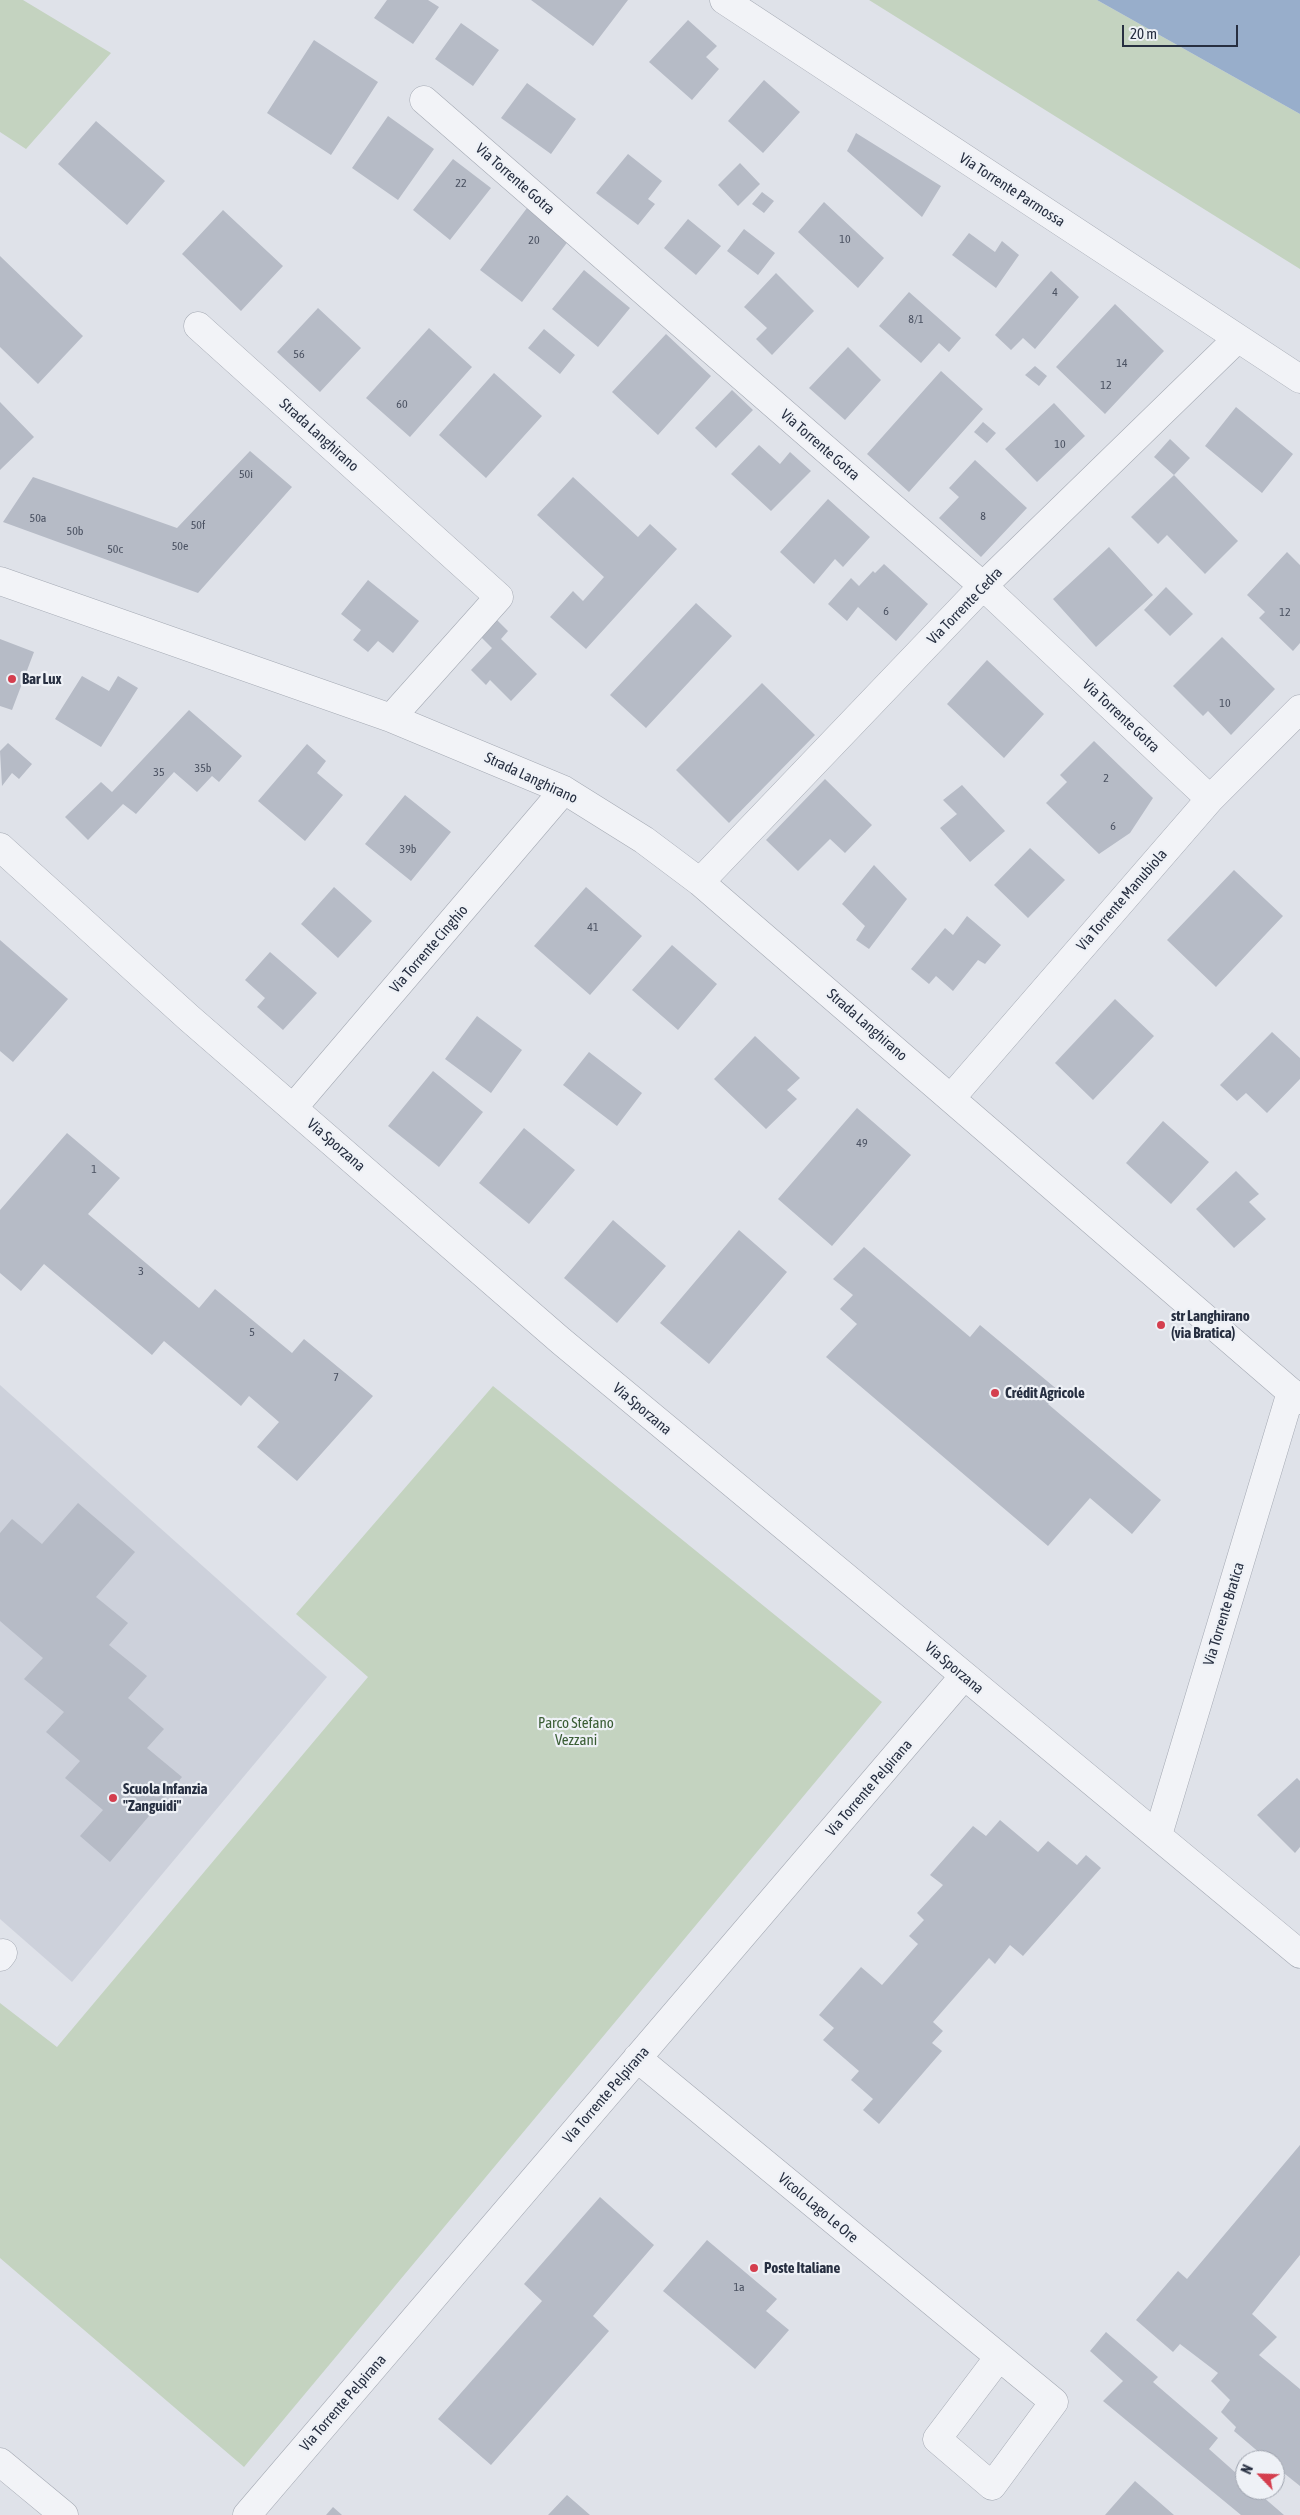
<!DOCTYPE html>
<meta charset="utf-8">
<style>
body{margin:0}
#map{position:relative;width:1300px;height:2515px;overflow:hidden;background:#dfe2e9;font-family:"Asap Condensed",sans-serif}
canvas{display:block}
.north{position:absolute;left:1235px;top:2450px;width:50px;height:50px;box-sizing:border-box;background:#eef1f6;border:1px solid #9ea3ae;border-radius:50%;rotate:294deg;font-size:14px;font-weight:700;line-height:20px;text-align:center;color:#272f41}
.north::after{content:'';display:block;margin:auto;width:18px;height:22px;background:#d43e4e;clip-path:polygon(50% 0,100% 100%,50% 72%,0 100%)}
.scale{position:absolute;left:1122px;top:25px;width:116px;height:22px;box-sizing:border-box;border:2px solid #272f41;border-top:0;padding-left:6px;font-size:15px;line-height:18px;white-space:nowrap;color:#272f41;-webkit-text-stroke:4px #eef1f6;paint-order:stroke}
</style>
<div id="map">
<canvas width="1300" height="2515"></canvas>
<div class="north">N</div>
<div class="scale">20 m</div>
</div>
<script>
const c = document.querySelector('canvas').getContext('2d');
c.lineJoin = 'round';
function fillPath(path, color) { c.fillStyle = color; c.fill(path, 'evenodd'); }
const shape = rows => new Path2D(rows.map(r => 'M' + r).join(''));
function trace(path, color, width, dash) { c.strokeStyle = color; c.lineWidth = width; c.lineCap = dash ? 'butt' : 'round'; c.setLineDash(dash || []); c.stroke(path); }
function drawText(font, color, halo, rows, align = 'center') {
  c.font = font + ' "Asap Condensed",sans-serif'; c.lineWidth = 4.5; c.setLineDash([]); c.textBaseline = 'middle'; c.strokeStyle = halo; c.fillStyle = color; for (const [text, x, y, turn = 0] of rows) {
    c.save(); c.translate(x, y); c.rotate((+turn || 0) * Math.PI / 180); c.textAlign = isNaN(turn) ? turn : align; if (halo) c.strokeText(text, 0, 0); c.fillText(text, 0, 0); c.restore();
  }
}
fillPath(shape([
 [0,1385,327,1677,72,1982,0,1919]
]), '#cdd1db');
fillPath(shape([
 [0,0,23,0,111,53,26,149,0,132],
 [869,0,1097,0,1300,114,1300,269],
 [493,1386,882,1702,244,2467,0,2258,0,2003,57,2047,368,1677,296,1614]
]), '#c4d3c0');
fillPath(shape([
 [1097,0,1300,0,1300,114]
]), '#98aecb');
fillPath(shape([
 [387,0,428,0,439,7,413,44,374,18],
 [531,0,628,0,593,46],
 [688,20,717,46,706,57,719,69,692,100,649,62],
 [461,23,499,50,473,86,435,59],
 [314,40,378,82,331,155,267,113],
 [764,80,800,112,763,153,728,121],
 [527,83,576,119,551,154,501,118],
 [388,116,434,149,398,200,352,168],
 [96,121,165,181,127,225,58,164],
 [856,133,941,186,922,217,847,151],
 [628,154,662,181,648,199,655,204,638,225,596,193],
 [453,159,491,188,450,240,413,210],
 [740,163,760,184,738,206,718,185],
 [762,192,774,201,764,213,752,204],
 [824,202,884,258,858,288,798,232],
 [527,208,569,240,522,302,480,270],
 [223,210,283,266,241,311,182,254],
 [688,219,721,246,696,275,664,248],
 [744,229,775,253,758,275,727,251],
 [969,233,995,252,1002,241,1019,255,996,288,952,255],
 [0,256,83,336,38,384,0,347],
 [584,270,630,308,598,347,552,309],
 [1051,271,1079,297,1035,349,1023,338,1011,350,995,335],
 [776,273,814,311,772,355,756,339,767,328,744,307],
 [909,292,961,338,949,352,939,343,921,363,879,326],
 [1115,304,1164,351,1105,414,1056,367],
 [318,308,361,348,320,392,277,352],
 [429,328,472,367,410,437,366,398],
 [544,329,575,355,560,374,528,348],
 [666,334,711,376,658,435,612,392],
 [848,347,881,380,845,420,809,388],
 [1035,366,1047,376,1039,386,1025,375],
 [941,371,983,409,909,492,867,454],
 [494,373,542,416,486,478,439,435],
 [732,390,753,410,716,448,695,428],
 [0,402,34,437,0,470],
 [1054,403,1085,436,1037,482,1005,449],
 [1236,407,1293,454,1262,493,1205,446],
 [983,422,996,433,987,443,974,432],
 [1170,439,1190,458,1174,475,1154,457],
 [759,445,780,464,790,452,811,471,771,511,731,474],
 [250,451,292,487,198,593,3,522,33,477,177,528],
 [975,460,1027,508,981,557,939,518,959,497,949,488],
 [1174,475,1238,541,1205,574,1167,535,1158,544,1131,517],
 [573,477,638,537,650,524,677,549,586,649,550,617,573,591,583,601,604,577,537,515],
 [828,499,870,537,843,567,835,559,814,584,780,552],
 [1109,547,1153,595,1096,647,1053,599],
 [1287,552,1300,565,1300,643,1293,651,1259,618,1265,612,1247,595],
 [884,564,928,604,896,641,858,607,847,621,828,604,851,578,859,586,873,571,875,573],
 [368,580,419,621,393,653,378,641,368,652,353,640,361,630,341,614],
 [1166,587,1193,614,1170,636,1144,610],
 [696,603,732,636,646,728,610,695],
 [496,619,508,631,501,639,537,674,511,701,490,680,486,685,471,670,492,648,480,636],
 [1222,637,1275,689,1231,735,1208,711,1203,716,1173,686],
 [0,639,34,652,12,710,0,706],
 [987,660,1044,714,1004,758,947,704],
 [82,676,109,691,118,676,138,688,101,747,55,719],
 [762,683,815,735,729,823,676,770],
 [189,710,242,756,219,782,212,776,197,792,174,772,136,814,123,804,88,840,65,817,101,782,112,792],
 [1094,741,1153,798,1130,833,1099,854,1046,803,1067,782,1060,775],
 [8,743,32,764,19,779,12,773,2,786,0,751],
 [307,744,326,761,317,773,343,795,305,841,258,801],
 [825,779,872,825,845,853,830,839,798,871,766,840],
 [962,785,1005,831,970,862,940,828,957,814,943,800],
 [405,795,451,832,411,881,365,844],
 [1030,848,1065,880,1028,918,994,885],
 [874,865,907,899,869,949,856,940,865,926,842,904],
 [1234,870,1283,916,1216,987,1167,940],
 [334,887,372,921,338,958,301,924],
 [586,887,642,936,590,995,534,946],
 [967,916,1001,945,985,964,978,960,953,991,936,976,929,984,911,969,945,928,953,935],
 [0,940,68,999,13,1062,0,1051],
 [672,945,717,984,678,1030,632,990],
 [270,952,317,993,283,1030,257,1007,265,998,245,980],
 [1115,999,1154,1036,1093,1100,1055,1063],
 [477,1016,522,1050,491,1093,445,1059],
 [1272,1032,1300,1058,1300,1079,1267,1113,1246,1093,1237,1101,1220,1085],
 [755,1036,800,1078,787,1090,797,1099,766,1129,714,1079],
 [589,1052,642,1093,617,1126,563,1085],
 [433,1071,483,1112,439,1167,388,1126],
 [857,1108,911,1155,832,1246,778,1199],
 [1163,1121,1209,1162,1171,1204,1126,1163],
 [524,1128,575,1170,529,1224,479,1183],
 [67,1133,120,1178,88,1214,199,1308,215,1289,292,1353,304,1339,373,1396,297,1481,257,1447,279,1422,249,1396,241,1406,164,1341,152,1355,44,1264,21,1291,0,1273,0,1210],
 [1236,1171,1259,1194,1249,1202,1266,1219,1234,1248,1196,1209],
 [613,1220,666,1266,617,1323,564,1278],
 [739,1230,787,1272,709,1364,660,1323],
 [864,1247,970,1337,980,1325,1059,1391,1048,1404,1161,1500,1132,1534,1090,1498,1048,1546,826,1357,857,1324,840,1309,853,1295,833,1279],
 [78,1503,135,1552,96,1597,128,1623,109,1645,147,1676,128,1698,164,1729,147,1748,182,1777,110,1862,80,1836,103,1810,65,1778,80,1761,46,1732,64,1712,24,1679,43,1658,0,1621,0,1533,12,1519,42,1544],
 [1297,1778,1300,1781,1300,1847,1295,1853,1257,1815],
 [1000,1820,1038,1852,1048,1841,1077,1865,1086,1855,1101,1868,1023,1956,1010,1945,995,1964,989,1958,933,2022,943,2031,932,2043,942,2051,879,2124,863,2110,873,2099,851,2080,859,2071,823,2040,834,2028,819,2015,861,1967,882,1985,918,1944,909,1936,924,1920,917,1913,943,1885,930,1875,973,1826,986,1836],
 [1300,2145,1300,2255,1252,2314,1277,2337,1259,2355,1300,2389,1300,2486,1275,2466,1275,2460,1268,2460,1234,2431,1236,2427,1221,2412,1230,2400,1211,2381,1218,2373,1180,2344,1173,2352,1136,2320,1178,2271,1187,2279],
 [600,2197,654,2245,593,2316,609,2331,491,2465,438,2419,542,2301,524,2284],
 [707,2240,777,2299,766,2311,789,2330,755,2369,663,2291],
 [1106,2332,1158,2377,1153,2382,1218,2438,1209,2449,1245,2481,1245,2490,1255,2490,1284,2515,1241,2515,1103,2401,1123,2381,1090,2351],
 [1135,2481,1174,2515,1105,2515],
 [567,2495,590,2515,548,2515],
 [333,2507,342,2515,326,2515]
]), '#b6bbc6');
const minor = shape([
 [724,0,1300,379],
 [424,100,983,586,1210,799],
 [198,326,499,597,391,718],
 [0,581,391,718,564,790,644,840,700,882,1300,1400],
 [0,847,189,1018,561,1341,1300,1954],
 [700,882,983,586,1237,339],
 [951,1098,1210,799,1300,709],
 [293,1108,564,790],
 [1158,1835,1291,1392],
 [0,1957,3,1953],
 [637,2058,1054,2402,992,2486,937,2439,999,2357],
 [0,2462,64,2515],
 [247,2515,964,1676]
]);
trace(minor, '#a4a9b3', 29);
trace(minor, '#f2f3f7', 28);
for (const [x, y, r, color] of [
 [12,679,5,"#d43e4e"],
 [1161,1325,5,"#d43e4e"],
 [995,1393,5,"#d43e4e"],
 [113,1798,5,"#d43e4e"],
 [754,2268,5,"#d43e4e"]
]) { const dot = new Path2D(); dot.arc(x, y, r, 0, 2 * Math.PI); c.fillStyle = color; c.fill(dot); trace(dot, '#eef1f6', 2); }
drawText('12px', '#4b5262', null, [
 ["22",461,183],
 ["10",845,239],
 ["20",534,240],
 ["4",1055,292],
 ["8/1",916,319],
 ["56",299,354],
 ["14",1122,363],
 ["12",1106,385],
 ["60",402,404],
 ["10",1060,444],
 ["50i",246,474],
 ["8",983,516],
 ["50a",38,518],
 ["50f",198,525],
 ["50b",75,531],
 ["50e",180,546],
 ["50c",115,549],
 ["6",886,611],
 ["12",1285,612],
 ["10",1225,703],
 ["35b",203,768],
 ["35",159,772],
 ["2",1106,778],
 ["6",1113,826],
 ["39b",408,849],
 ["41",593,927],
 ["49",862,1143],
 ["1",94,1169],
 ["3",141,1271],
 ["5",252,1332],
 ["7",336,1377],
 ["1a",739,2287]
]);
drawText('15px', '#272f41', '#eef1f6', [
 ["Via Torrente Gotra",515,179,41],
 ["Via Torrente Parmossa",1012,190,33],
 ["Strada Langhirano",319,435,42],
 ["Via Torrente Gotra",820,445,41],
 ["Via Torrente Cedra",965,606,-46],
 ["Via Torrente Gotra",1121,716,43],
 ["Strada Langhirano",531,778,25],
 ["Via Torrente Manubiola",1122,900,-49],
 ["Via Torrente Cinghio",429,949,-49],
 ["Strada Langhirano",867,1025,41],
 ["Via Sporzana",336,1145,41],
 ["Via Sporzana",642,1409,40],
 ["Via Torrente Bratica",1224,1614,-73],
 ["Via Sporzana",954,1668,40],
 ["Via Torrente Pelpirana",869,1788,-49],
 ["Via Torrente Pelpirana",606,2095,-49],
 ["Vicolo Lago Le Ore",818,2208,40],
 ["Via Torrente Pelpirana",343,2403,-49]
]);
drawText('bold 15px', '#272f41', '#eef1f6', [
 ["Bar Lux",22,679],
 ["str Langhirano",1171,1316],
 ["(via Bratica)",1171,1333],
 ["Crédit Agricole",1005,1393],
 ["Scuola Infanzia",123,1789],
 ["\"Zanguidi\"",123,1806],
 ["Poste Italiane",764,2268]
], 'left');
drawText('15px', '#3a5d34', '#eef1f6', [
 ["Parco Stefano",576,1723],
 ["Vezzani",576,1740]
]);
</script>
